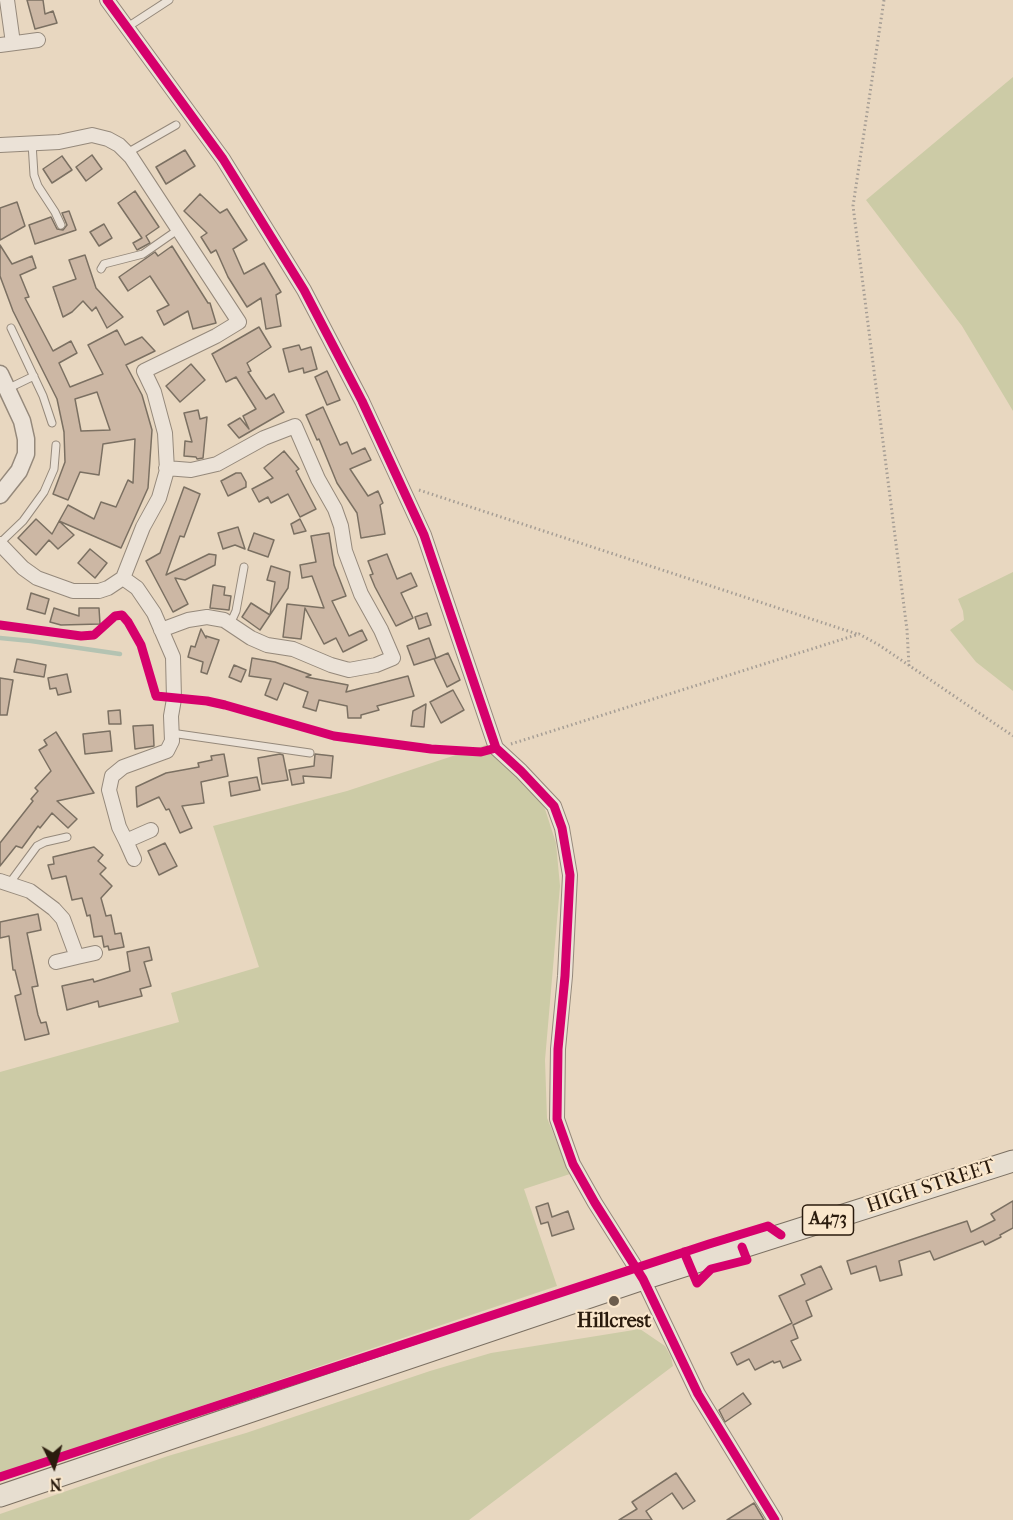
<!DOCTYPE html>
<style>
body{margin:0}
#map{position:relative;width:1013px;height:1520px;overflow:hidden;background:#e8d7c0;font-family:"IM FELL French Canon",serif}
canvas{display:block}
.north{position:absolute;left:24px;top:1436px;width:60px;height:60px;-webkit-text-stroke:4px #fae7cc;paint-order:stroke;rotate:175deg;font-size:16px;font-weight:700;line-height:24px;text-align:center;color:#2a1b0d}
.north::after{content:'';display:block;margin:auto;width:21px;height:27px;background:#2a1b0d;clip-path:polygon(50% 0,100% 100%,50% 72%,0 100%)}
</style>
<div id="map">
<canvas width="1013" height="1520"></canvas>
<div class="north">N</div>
</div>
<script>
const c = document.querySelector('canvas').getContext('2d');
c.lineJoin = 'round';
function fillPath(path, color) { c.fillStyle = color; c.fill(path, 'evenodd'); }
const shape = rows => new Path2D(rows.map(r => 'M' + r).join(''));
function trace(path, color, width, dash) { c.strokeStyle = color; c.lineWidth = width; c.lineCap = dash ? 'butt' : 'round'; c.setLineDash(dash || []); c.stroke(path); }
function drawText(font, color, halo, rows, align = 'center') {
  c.font = font + ' "IM FELL French Canon",serif'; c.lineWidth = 4.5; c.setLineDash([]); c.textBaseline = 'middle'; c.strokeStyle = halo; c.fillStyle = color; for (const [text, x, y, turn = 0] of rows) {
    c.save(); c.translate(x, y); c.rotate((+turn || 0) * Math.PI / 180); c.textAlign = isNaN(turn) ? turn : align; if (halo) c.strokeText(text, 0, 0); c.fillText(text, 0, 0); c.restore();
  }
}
fillPath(shape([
 [1013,77,1013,411,962,326,866,200],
 [1013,572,1013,691,976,662,950,630,964,620,963,611,958,599],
 [489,744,527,778,545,809,556,843,560,886,545,1060,547,1118,570,1174,524,1189,557,1286,0,1474,0,1072,179,1022,171,993,259,967,213,826,347,791],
 [640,1329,665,1346,671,1357,673,1366,469,1520,0,1520,0,1514,168,1456,246,1433,430,1371,491,1353]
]), '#cccba6');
trace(shape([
 [0,638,31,641,120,654]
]), '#b4c3b2', 4.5);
const building = shape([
 [27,0,43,0,45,14,53,11,57,23,35,29,27,0],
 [185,150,195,166,166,184,156,167,185,150],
 [92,155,102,169,86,181,76,167,92,155],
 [62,156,72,170,52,183,43,169,62,156],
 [135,191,159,227,146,236,150,243,137,250,133,243,142,238,118,203,135,191],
 [200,194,220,213,227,209,247,240,233,249,244,274,264,263,281,292,276,295,281,326,266,329,261,298,247,307,228,277,216,250,211,253,201,237,207,233,184,211,200,194],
 [17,202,25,226,0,240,0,208,17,202],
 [69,211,76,230,35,244,29,225,51,217,57,229,63,230,67,225,62,213,69,211],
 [104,224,112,238,99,246,90,232,104,224],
 [0,245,12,264,32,256,36,268,20,275,29,297,25,298,53,351,71,341,77,353,59,363,70,387,103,374,88,345,117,330,125,345,142,337,155,351,126,365,142,395,152,430,148,488,121,548,59,521,74,535,58,549,49,540,36,555,18,538,36,519,52,534,68,505,94,519,101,502,116,507,128,480,133,483,135,439,103,444,99,475,80,472,68,500,53,494,65,462,64,432,57,399,13,311,0,276,0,245],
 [97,392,110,430,81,431,75,399,97,392],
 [172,246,208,303,210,303,216,323,193,329,188,311,164,325,157,311,169,305,150,276,128,291,119,277,155,252,158,256,172,246],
 [85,255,96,288,123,317,107,328,96,307,92,311,83,301,72,312,63,317,53,287,76,279,69,260,85,255],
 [259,327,271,347,247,363,251,371,248,372,266,399,274,394,284,412,239,438,228,425,240,418,249,429,243,416,256,409,236,377,226,382,212,354,259,327],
 [299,345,301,350,311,347,317,369,304,373,303,368,289,372,283,349,299,345],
 [191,364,205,380,180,402,166,386,191,364],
 [327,371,340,400,327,405,315,377,327,371],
 [323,407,340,445,347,442,352,454,365,448,371,460,350,469,368,496,378,491,383,503,380,505,385,534,361,538,357,513,337,483,319,439,317,440,306,415,323,407],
 [198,410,200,419,207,417,203,458,197,459,196,457,184,456,185,441,192,442,184,413,198,410],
 [284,451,299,469,296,471,316,509,300,517,288,494,271,503,268,497,259,502,252,489,273,478,264,468,284,451],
 [236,473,241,473,246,482,246,487,228,496,221,481,236,473],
 [184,487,200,494,184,537,180,536,166,575,209,554,216,555,215,565,185,580,175,578,188,604,173,612,146,561,160,553,184,487],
 [300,519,306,531,294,534,291,524,300,519],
 [238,527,245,549,235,545,223,549,218,533,238,527],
 [254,533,274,540,268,557,248,550,254,533],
 [329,533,334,565,346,596,332,601,349,636,362,630,367,640,343,652,336,638,324,644,305,608,301,639,283,637,287,604,324,608,312,576,302,578,300,565,316,562,311,536,329,533],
 [90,549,107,563,95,578,78,563,90,549],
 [387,554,397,579,411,573,417,586,401,593,413,618,396,626,375,587,370,575,373,574,368,561,387,554],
 [271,566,290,572,288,588,260,630,242,617,251,603,270,615,275,582,267,580,271,566],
 [213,585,225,587,224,595,231,596,229,610,210,608,213,585],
 [31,593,49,599,45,614,27,609,31,593],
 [54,608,79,616,79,608,99,608,100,624,61,625,50,622,54,608],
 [427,613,431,625,419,629,415,617,427,613],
 [201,629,206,638,206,636,219,640,207,674,201,672,203,662,188,657,191,646,195,647,201,629],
 [429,638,436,658,414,665,407,646,429,638],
 [448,653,460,680,447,687,434,659,448,653],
 [252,658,275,662,311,675,306,677,348,685,346,692,408,676,414,696,377,706,379,710,361,715,361,718,348,718,347,706,319,700,316,711,303,707,308,692,284,683,277,700,265,695,271,679,249,676,252,658],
 [17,659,46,665,44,677,14,672,17,659],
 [234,665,246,670,241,682,229,677,234,665],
 [67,674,71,692,58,695,56,688,50,689,48,678,67,674],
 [0,678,13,680,7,715,0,715,0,678],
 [453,690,464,710,441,723,430,702,453,690],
 [426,704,424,727,411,726,413,711,426,704],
 [120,710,121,724,109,724,108,711,120,710],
 [153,725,154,746,135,749,133,726,153,725],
 [110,731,112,751,85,754,83,734,110,731],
 [56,732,94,793,57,801,77,819,68,828,52,813,40,828,38,826,22,848,16,846,0,866,0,843,33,801,31,799,38,791,35,788,51,771,39,750,47,745,44,740,56,732],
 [224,754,228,776,201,782,204,803,182,806,192,828,180,833,169,809,166,810,159,797,137,807,136,787,166,773,199,767,198,763,212,760,211,756,224,754],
 [280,754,283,755,288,780,262,784,258,758,280,754],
 [315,754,333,756,331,778,303,776,304,783,292,785,289,770,314,766,315,754],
 [257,777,260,790,231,796,229,782,257,777],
 [165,843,177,866,159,875,148,851,165,843],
 [94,847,103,855,98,861,106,868,100,874,112,886,101,898,106,916,111,915,115,934,121,933,124,947,109,950,108,946,104,947,102,936,94,937,90,915,87,916,82,898,72,900,66,876,52,879,48,865,54,864,53,857,94,847],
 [38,914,41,930,27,933,38,986,32,987,38,1015,41,1023,46,1022,49,1034,25,1040,15,996,21,994,15,970,13,970,9,936,0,938,0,922,38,914],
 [149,947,152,960,144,962,151,986,140,989,142,996,99,1007,98,1001,67,1010,62,986,93,979,94,982,130,971,127,952,149,947],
 [1013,1201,1013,1228,1000,1235,1001,1237,985,1245,983,1241,934,1260,930,1251,899,1261,902,1275,880,1281,876,1266,851,1274,847,1261,967,1221,971,1232,995,1220,991,1214,1013,1201],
 [548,1203,552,1217,568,1211,574,1229,552,1236,548,1222,541,1224,536,1207,548,1203],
 [821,1266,832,1289,806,1301,812,1316,793,1325,798,1338,791,1341,801,1360,783,1368,780,1361,774,1363,773,1361,755,1370,749,1359,737,1365,731,1353,792,1323,779,1296,805,1284,801,1275,821,1266],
 [743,1393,751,1404,725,1422,719,1410,743,1393],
 [676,1473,695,1501,683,1509,672,1493,646,1511,652,1520,619,1520,637,1509,632,1502,676,1473],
 [754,1503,764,1520,727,1520,754,1503]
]);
fillPath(building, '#ccb7a4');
trace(building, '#7b7062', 1.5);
const service = shape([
 [126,28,169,0],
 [32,143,34,175,38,186,55,212,61,225],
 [127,153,176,125],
 [101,269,104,264,143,254,179,229],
 [11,328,43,396,52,423],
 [7,389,34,376],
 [0,543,23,521,44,492,54,469,56,445],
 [230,624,236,611,244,567],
 [171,733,310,753],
 [9,884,37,846,45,842,67,837]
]);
const minor = shape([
 [7,0,13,43],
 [107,0,223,159,304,290,362,401,424,535,496,748,521,771,554,806,562,828,570,875,565,976,558,1049,557,1119,573,1164,595,1203,643,1279,698,1394,775,1520],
 [0,45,38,40],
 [0,145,59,142,92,135,108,139,119,145,131,157,239,322,216,336,144,371,154,392,165,433,167,470,159,498,143,527,123,578,108,588,99,591,73,591,37,578,23,568,0,544],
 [123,578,137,588,154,613,173,657,174,699,171,716,172,741,167,751,123,767,112,776,109,790,119,827,126,841,151,830],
 [161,630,188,620,207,617,224,620,251,638,267,645,293,649,331,665,349,670,376,665,393,658,381,630,361,594,345,551,341,526,335,509,318,479,295,426,264,438,217,464,191,470,166,468],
 [126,841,134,859],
 [0,881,30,891,54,909,63,919,77,957,95,953],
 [56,962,77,957]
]);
const tertiary = shape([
 [0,374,22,421,26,439,26,454,19,471,0,495]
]);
const primary = shape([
 [0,1496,643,1279,1013,1161]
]);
trace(service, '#95897b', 9);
trace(minor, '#95897b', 16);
trace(tertiary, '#95897b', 19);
trace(primary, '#7b7062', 23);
trace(shape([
 [884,0,853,206,907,630,909,666],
 [419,490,857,634],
 [188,700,225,705,334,736,431,749,485,751],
 [511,744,859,634,879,645,1013,736]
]), '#a69e95', 3, [1.5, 3]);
trace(service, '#ebe2d7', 7);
trace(minor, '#ebe2d7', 14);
trace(tertiary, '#ebe2d7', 16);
trace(primary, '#e7ded0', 21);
trace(shape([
 [107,0,223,159,304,290,362,401,424,535,496,748,521,771,554,806,562,828,570,875,565,976,558,1049,557,1119,573,1164,595,1203,643,1279,698,1394,775,1520],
 [0,625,81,636,94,635,115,616,122,615,128,622,141,645,156,696,207,701,225,705,334,736,431,749,481,752,496,748],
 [684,1252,697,1283,711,1269,747,1260,742,1247],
 [0,1477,709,1244,768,1226,781,1235]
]), '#d6006c', 9);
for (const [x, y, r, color] of [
 [614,1301,6,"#6c5d4c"]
]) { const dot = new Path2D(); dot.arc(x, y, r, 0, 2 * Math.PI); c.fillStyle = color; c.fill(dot); trace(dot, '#fae7cc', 2); }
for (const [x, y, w] of [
 [828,1220,51]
]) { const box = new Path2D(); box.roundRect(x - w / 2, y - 15, w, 30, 4.5); c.fillStyle = '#fae7cc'; c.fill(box); trace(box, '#2a1b0d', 1.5); }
drawText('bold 18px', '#2a1b0d', null, [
 ["A473",828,1220]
]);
drawText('20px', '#2a1b0d', '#fae7cc', [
 ["HIGH STREET",931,1187,-18]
]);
drawText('bold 20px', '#2a1b0d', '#fae7cc', [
 ["Hillcrest",614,1322]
]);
</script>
